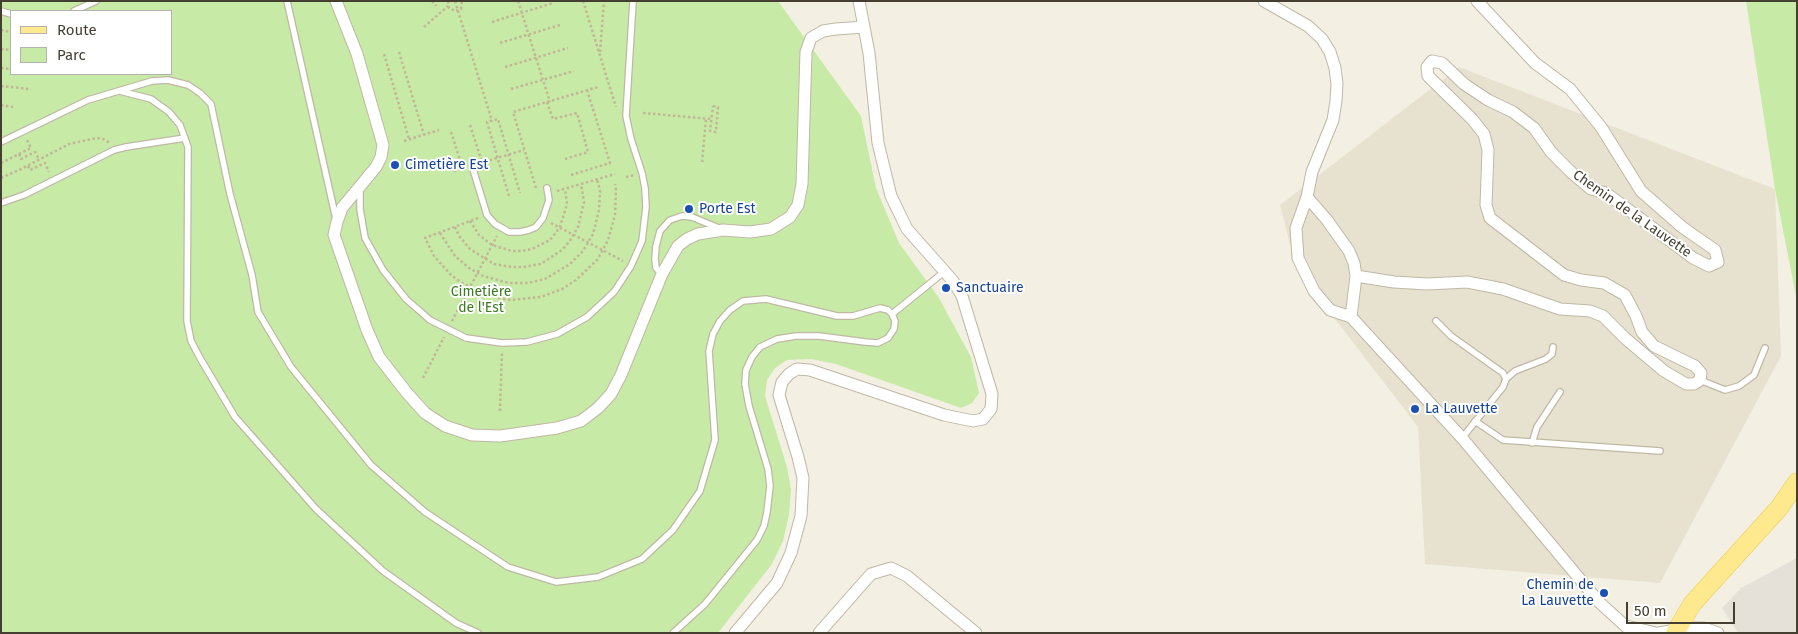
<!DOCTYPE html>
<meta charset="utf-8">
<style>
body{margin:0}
#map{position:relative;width:1798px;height:634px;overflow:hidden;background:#f3efe2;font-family:"Fira Sans",sans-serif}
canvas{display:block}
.frame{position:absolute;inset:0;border:2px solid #453f32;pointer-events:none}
.legend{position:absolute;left:10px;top:10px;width:162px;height:65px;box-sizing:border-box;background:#fff;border:1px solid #b5b2ad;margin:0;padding:6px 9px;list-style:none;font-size:15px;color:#453f32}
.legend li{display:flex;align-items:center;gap:10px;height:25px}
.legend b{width:25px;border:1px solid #b5b2ad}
.scale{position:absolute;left:1626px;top:602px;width:109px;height:22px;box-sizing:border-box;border:2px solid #453f32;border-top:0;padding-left:6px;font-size:15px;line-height:18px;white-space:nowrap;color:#453f32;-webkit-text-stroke:4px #fff;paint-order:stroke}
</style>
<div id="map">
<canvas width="1798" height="634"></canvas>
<div class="frame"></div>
<ul class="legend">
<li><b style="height:6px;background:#ffe98f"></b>Route</li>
<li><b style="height:14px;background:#c7eba7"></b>Parc</li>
</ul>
<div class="scale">50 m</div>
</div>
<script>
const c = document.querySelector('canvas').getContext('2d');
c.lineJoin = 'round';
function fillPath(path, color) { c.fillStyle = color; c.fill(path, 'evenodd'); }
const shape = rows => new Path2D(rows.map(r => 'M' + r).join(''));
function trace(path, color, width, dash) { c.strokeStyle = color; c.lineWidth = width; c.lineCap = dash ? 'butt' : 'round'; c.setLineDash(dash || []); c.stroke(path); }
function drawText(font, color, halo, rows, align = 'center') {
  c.font = font + ' "Fira Sans",sans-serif'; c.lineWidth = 4; c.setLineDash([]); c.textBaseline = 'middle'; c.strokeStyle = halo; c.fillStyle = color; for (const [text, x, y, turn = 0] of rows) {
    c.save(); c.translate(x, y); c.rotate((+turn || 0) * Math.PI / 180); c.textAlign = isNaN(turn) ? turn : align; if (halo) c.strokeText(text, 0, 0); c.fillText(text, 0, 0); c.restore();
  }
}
fillPath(shape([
 [1459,67,1775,189,1781,356,1660,583,1425,564,1418,427,1296,268,1280,205]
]), '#e7e2d0');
fillPath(shape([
 [1797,558,1797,633,1738,633,1722,608,1741,588]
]), '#e5e0d8');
fillPath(shape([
 [1,1,778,1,861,116,876,188,899,243,939,298,971,357,979,393,972,403,961,408,836,364,811,359,787,360,775,368,767,380,765,396,787,467,791,490,789,515,783,541,772,564,718,633,1,633],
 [11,11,171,11,171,74,11,74],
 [1746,1,1797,1,1797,301,1775,189]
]), '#c7eba7');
const service = shape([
 [287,1,336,219],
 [1,11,11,14],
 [74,11,96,1],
 [120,91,151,99,169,112,180,125,188,147,187,321,191,341,200,358,235,417,316,509,383,571,456,623,478,633],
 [1,142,88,100,152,81,168,80,188,85,200,93,211,104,230,194,252,275,258,312,291,367,371,465,425,512,508,567,556,582,598,577,642,559,673,530,700,491,715,440,709,351,713,334,720,321,730,310,743,301,766,299,837,316,853,316,880,308,888,310,892,314,895,321,894,329,888,338,878,343,865,342,819,336,796,336,777,339,760,347,752,357,746,370,745,384,749,406,768,469,770,486,767,512,764,526,757,540,705,604,673,633],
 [472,166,487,215,495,224,509,232,520,232,529,230,536,227,543,218,549,200,547,188],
 [360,189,360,209,365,238,383,270,406,299,430,320,466,338,502,343,527,342,557,334,587,317,614,292,631,266,642,241,646,207,645,188,642,173,631,139,626,116,633,1],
 [1,203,24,195,114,150,126,147,185,138],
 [662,274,656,268,655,259,656,246,660,231,670,220,682,216,692,217,721,229],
 [892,314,944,272],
 [1436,321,1451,336,1503,373,1506,379,1503,387,1462,438],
 [1506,379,1515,371,1546,359,1552,354,1553,347],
 [1700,380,1725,390,1739,386,1754,375,1765,348],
 [1475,421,1503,440,1660,451],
 [1532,443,1537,427,1560,392]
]);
const minor = shape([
 [336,1,357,54,383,145,381,157,376,167,342,208,337,222,334,235,367,330,379,357,407,393,425,413,445,426,472,435,500,436,557,428,581,421,598,408,611,394,621,375,662,274,678,246,687,239,698,234,723,230,750,232,771,229,790,217,798,205,802,184,806,52,811,38,823,31,836,29,864,27],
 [1264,1,1308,26,1322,39,1330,52,1335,68,1337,84,1336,101,1333,120,1312,172,1307,197,1296,228,1298,258,1314,291,1330,310,1351,317,1462,438,1599,602,1633,633],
 [1307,197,1327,220,1349,251,1354,263,1356,276,1351,317],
 [1356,276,1394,282,1427,284,1467,282,1503,289,1560,309,1590,311,1603,316,1626,339,1664,371,1686,384,1694,384,1700,380,1701,373,1695,366,1654,346,1642,332,1636,316,1625,295,1604,283,1581,280,1564,275,1490,218,1486,205,1488,150,1484,134,1472,119,1428,76,1427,67,1432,61,1442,63,1464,84,1488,100,1513,112,1534,128,1551,152,1572,173,1591,189,1606,193,1693,258,1709,266,1718,262,1715,250,1682,227,1641,191,1601,127,1570,89,1535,63,1477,1],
 [1626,626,1656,633],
 [735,633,777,583,791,553,801,516,803,478,798,457,779,395,782,382,789,374,797,369,810,370,944,415,973,421,983,419,991,409,992,394,962,296,953,281,907,229,891,196,878,143,869,53,859,1],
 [819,633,871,574,891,568,907,576,976,633],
 [1659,633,1688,628,1704,628,1718,633]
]);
const primary = shape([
 [1675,633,1692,604,1779,508,1797,482]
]);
trace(service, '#bfb8a4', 8);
trace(minor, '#bfb8a4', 13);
trace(primary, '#edcd56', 19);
trace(shape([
 [432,1,436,6],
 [448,1,449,8,455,11,461,9,462,1],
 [455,1,492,121],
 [518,1,550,102],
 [583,1,616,107],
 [492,22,553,3],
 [424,27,448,6],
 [1,30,11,32],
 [500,43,560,25],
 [1,49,11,50],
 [399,52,424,135],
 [600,52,604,1],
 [384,54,409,139],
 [505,67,568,48],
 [1,68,11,69],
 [1,86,29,89],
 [511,89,574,71],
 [547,102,553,119,577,113,588,152,565,159],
 [1,105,13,107],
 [713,106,718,107,716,132,710,131,713,106],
 [643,113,711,119],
 [470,125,482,162],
 [451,132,462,166],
 [404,141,439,130],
 [19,154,21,159,35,152,39,159],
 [702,162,706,119],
 [1,163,31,148,27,140],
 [480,163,524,150],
 [28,166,30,170,45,163,49,172],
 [454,171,463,168],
 [571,175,610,163,587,90],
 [626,177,634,175],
 [1,178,19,170,69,144,97,138,103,139,110,143],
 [536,188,513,112,598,87],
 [557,191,615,174],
 [509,196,487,122,498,119,520,193],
 [478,218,425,238,434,256,451,275,462,283,483,293,498,298,511,300,541,297,562,289,576,280,597,260,603,250,608,240,615,215,616,190,615,184],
 [470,221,479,235,492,245,512,251,522,251,532,249,550,240,560,227,567,204,565,189],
 [551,223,623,261],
 [455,227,459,236,470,249,494,264,512,267,523,267,541,264,562,250,569,242,578,227,584,202,581,184],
 [440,233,455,256,469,268,483,276,509,283,528,283,545,279,570,264,583,251,593,234,599,210,600,191,597,179],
 [452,321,497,236],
 [423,378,444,337],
 [500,411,502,352]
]), '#c2b694', 2.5, [2.5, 2.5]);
trace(service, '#fff', 5.5);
trace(minor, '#fff', 11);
trace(primary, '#ffe98f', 18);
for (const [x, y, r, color] of [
 [395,165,5,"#1a4fb4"],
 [689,209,5,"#1a4fb4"],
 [946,288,5,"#1a4fb4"],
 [1415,409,5,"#1a4fb4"],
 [1604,593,5,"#1a4fb4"]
]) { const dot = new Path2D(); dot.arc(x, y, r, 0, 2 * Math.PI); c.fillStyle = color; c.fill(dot); trace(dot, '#fff', 2); }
drawText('14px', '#164399', '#fff', [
 ["Cimetière Est",405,165],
 ["Porte Est",699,209],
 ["Sanctuaire",956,288],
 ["La Lauvette",1425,409],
 ["Chemin de",1594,585,"right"],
 ["La Lauvette",1594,601,"right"]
], 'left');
drawText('14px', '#453f32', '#fff', [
 ["Chemin de la Lauvette",1632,214,35]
]);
drawText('14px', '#3c7b22', '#fff', [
 ["Cimetière",481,292],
 ["de l'Est",481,308]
]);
</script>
